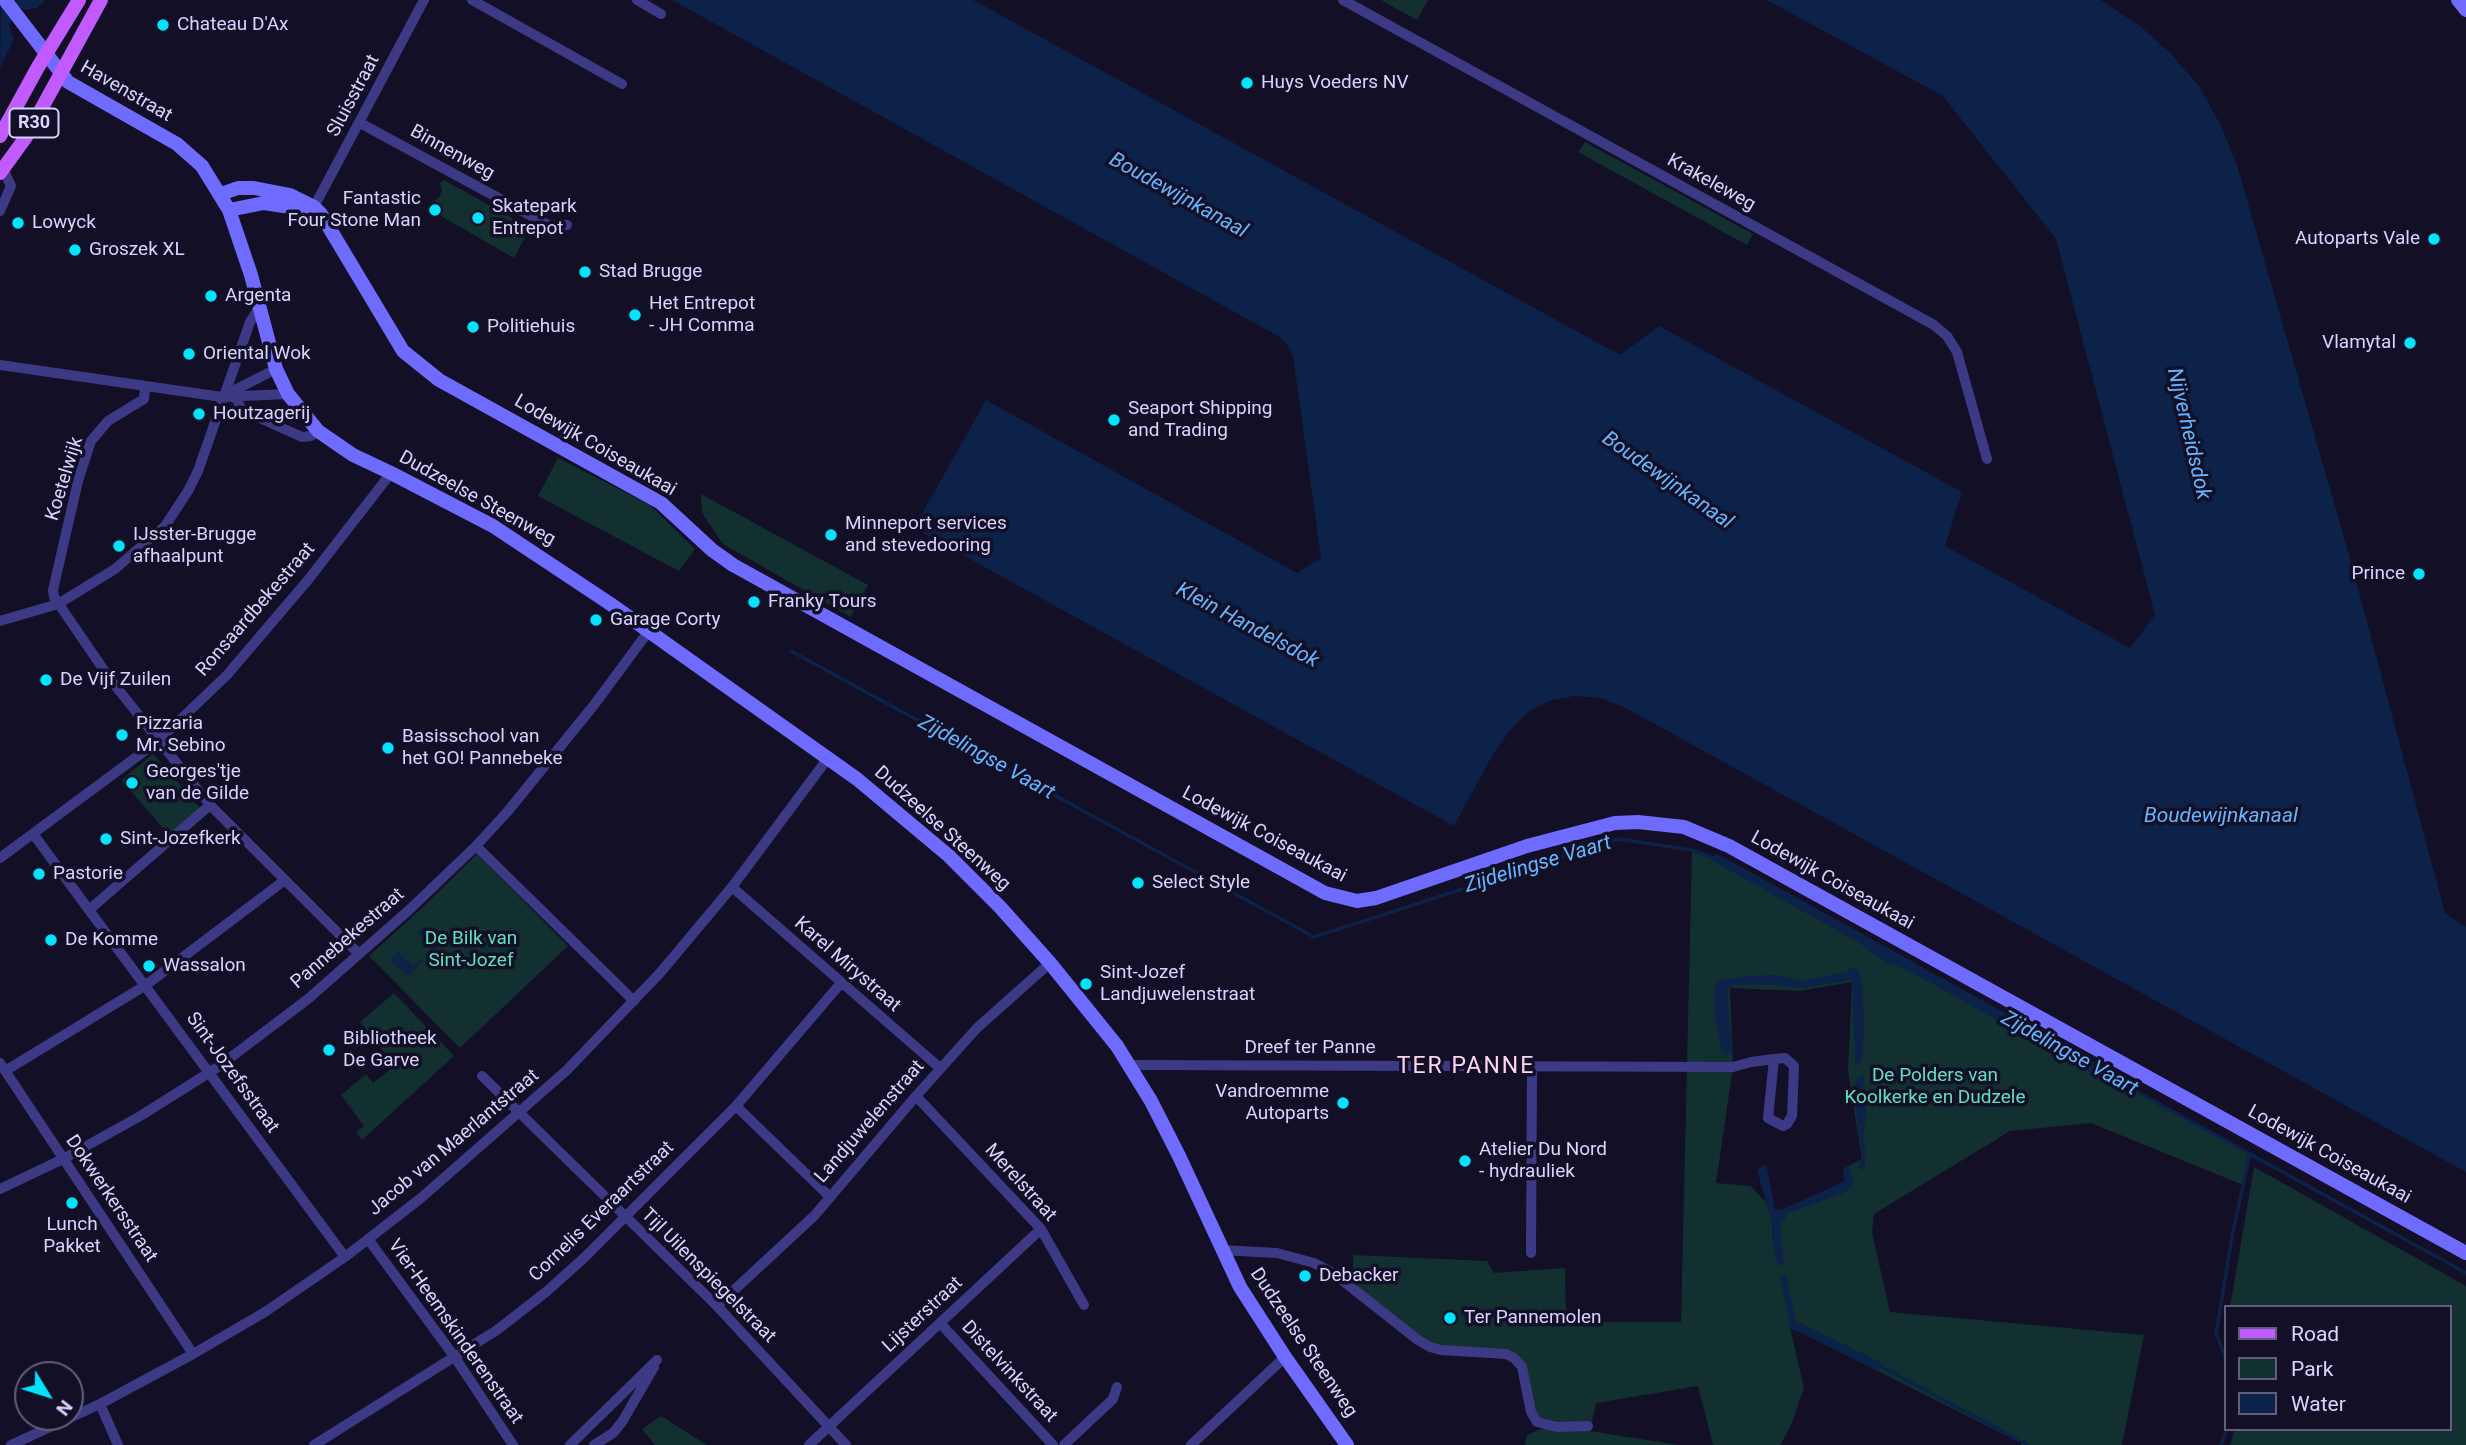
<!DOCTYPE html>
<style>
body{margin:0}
#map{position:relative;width:2466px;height:1445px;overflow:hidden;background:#130f26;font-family:Roboto,sans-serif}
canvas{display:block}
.legend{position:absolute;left:2224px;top:1305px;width:228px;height:126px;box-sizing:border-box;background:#130f26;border:2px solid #625e7d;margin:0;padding:9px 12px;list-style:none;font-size:21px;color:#d9d4ff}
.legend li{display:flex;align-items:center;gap:14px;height:35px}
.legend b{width:35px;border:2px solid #625e7d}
.north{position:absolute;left:14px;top:1361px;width:70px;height:70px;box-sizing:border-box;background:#130f26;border:2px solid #625e7d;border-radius:50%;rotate:128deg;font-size:19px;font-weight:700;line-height:28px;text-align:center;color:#d9d4ff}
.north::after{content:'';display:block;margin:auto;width:24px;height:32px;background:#00e5ff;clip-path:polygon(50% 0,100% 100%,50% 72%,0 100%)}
</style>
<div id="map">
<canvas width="2466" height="1445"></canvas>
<ul class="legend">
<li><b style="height:9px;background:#c25bff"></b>Road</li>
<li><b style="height:19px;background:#12302f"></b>Park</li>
<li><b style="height:19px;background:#0c2248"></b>Water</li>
</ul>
<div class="north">N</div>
</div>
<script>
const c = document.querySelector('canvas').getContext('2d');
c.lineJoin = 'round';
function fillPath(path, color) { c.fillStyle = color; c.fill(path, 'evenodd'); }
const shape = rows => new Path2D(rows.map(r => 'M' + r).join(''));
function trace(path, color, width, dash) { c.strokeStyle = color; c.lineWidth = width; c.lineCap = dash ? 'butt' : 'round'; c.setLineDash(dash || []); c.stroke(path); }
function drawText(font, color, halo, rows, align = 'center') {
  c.font = font + ' Roboto,sans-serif'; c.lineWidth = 7; c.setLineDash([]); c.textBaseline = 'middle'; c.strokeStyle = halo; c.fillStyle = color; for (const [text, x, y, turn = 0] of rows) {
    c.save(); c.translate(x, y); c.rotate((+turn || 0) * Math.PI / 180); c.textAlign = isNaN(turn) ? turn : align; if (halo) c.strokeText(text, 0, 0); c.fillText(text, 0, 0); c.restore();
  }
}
fillPath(shape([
 [1381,0,1428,0,1417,20],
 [1585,142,1753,234,1747,245,1578,152],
 [444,180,530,228,514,258,427,208,440,196,442,191,440,183],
 [558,458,650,505,695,549,679,571,538,496],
 [701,494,868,585,851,617,723,544,702,513],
 [153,754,200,808,169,835,121,780],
 [1692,850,1711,856,2250,1154,2243,1185,2091,1123,2010,1131,1874,1214,1872,1233,1890,1312,2144,1335,2122,1445,2021,1445,2021,1443,1790,1327,1804,1388,1790,1428,1780,1445,1713,1445,1698,1386,1596,1403,1590,1431,1679,1445,1525,1445,1527,1435,1546,1427,1537,1422,1525,1380,1514,1358,1430,1347,1353,1288,1353,1255,1487,1261,1494,1273,1565,1268,1566,1322,1681,1322],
 [1852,982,1848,1070,1862,1159,1843,1169,1845,1181,1777,1214,1751,1186,1716,1183,1733,1067,1730,988,1799,991],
 [477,854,568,946,460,1048,369,956,424,906],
 [394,993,454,1056,362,1140,356,1132,364,1126,341,1095,366,1074,373,1083,395,1066,360,1022],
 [2254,1167,2466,1286,2466,1445,2230,1445,2235,1429,2450,1429,2450,1307,2230,1307],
 [661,1416,707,1445,655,1445,642,1429]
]), '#12302f');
fillPath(shape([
 [1,0,45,0,37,8,25,10,21,8,9,24,14,39,0,68],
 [672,0,973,0,1620,355,1659,326,1962,492,1945,546,2130,648,2155,615,2056,239,1943,96,1767,0,2101,0,2140,26,2170,53,2199,86,2221,126,2237,165,2349,555,2445,913,2466,927,2466,1172,1624,707,1600,698,1575,696,1552,700,1531,710,1511,729,1493,754,1454,826,914,528,986,400,1297,573,1321,558,1293,355,1287,344,1278,336],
 [1716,854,1727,859,2110,1071,2104,1080,1924,979,1900,967,1886,963,1858,942,1711,860],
 [423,928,440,945,428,957,425,955,432,948,417,933],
 [398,952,413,966,422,958,424,960,408,976,390,960],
 [1851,968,1856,968,1862,978,1864,1026,1862,1059,1858,1064,1855,1062,1852,980,1801,988,1773,985,1733,985,1727,990,1732,1052,1728,1055,1722,1052,1716,1023,1714,997,1716,983,1721,980,1748,976,1777,975,1801,981,1846,972],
 [1864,1075,1866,1111,1864,1134,1865,1168,1860,1171,1858,1163,1863,1158,1853,1092,1858,1076],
 [1766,1164,1775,1209,1781,1210,1845,1181,1843,1169,1849,1167,1853,1180,1853,1187,1843,1193,1786,1214,1785,1220,1780,1223,1784,1264,1778,1266,1772,1241,1772,1222,1757,1170],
 [1780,1275,1786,1275,1796,1321,1882,1363,1878,1371,1797,1330,1791,1330]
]), '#0c2248');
trace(shape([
 [791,651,1314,937,1618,839,1692,850,1717,859],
 [2103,1073,2466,1273],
 [1880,1366,2028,1445],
 [2226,1372,2225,1355,2216,1334,2233,1231,2250,1154],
 [2221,1445,2227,1429]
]), '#0c2248', 3.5);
trace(shape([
 [472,0,622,84],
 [637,0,661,14],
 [1343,0,1934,325,1947,336,1957,352,1987,459],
 [360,123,550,226,567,225],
 [314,207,424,0],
 [0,211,11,186,3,169],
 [0,365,222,397,288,394],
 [145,387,144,399,108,421,91,441,78,481,53,590,54,597,110,679,210,805,359,954],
 [225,395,276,369],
 [235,396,242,410,302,437,311,436,318,431],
 [0,621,58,604,115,569,165,526,188,491,198,471,250,322,259,308],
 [34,835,89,910,210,805],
 [476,846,634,1001],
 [0,858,158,741,227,675,308,580,391,473],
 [732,887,940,1068],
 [89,910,345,1257],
 [0,1063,193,1354],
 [1130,1065,1733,1067,1751,1062,1774,1059,1785,1058,1794,1066,1792,1116,1787,1124,1783,1126,1768,1118,1774,1059],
 [5,1071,146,985,285,880],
 [482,1076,717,1306,846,1445],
 [916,1096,1041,1229,1084,1305],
 [736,1106,829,1196],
 [0,1189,63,1159,142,1115,218,1067,308,999,409,910,476,846,508,811,594,705,648,632],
 [368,1239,454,1356,513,1445],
 [1221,1250,1277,1253,1314,1263,1333,1273,1418,1340,1430,1347,1441,1350,1506,1354,1514,1358,1522,1367,1531,1412,1537,1422,1557,1427,1588,1426],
 [1531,1253,1532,1066],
 [717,1306,815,1215,916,1096,977,1028,1050,963],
 [940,1323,1053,1445],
 [100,1404,118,1445],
 [11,1445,100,1404,193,1354,265,1312,345,1257,421,1198,567,1070,660,973,732,887,828,758],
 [314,1445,497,1330,546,1292,585,1257,736,1106,841,983],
 [570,1445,657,1360],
 [594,1445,613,1433,622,1422,654,1367],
 [809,1445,1041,1229],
 [1064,1445,1113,1399,1117,1387],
 [1191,1445,1285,1357]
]), '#3d3a85', 10);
trace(shape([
 [5,0,68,82,177,144,202,166,229,210,251,275,276,369,288,394,318,431,353,455,391,473,493,526,609,603,857,779,949,856,1000,907,1050,963,1117,1046,1151,1101,1179,1156,1240,1287,1285,1357,1347,1445],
 [2458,0,2466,10],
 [221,194,238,188,254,188,290,195,314,207,321,214,403,351,439,380,661,503,712,550,733,565,1325,893,1357,901,1376,898,1527,846,1615,823,1638,822,1684,827,1729,846,2466,1253],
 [229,210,264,203,290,207,314,219]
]), '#6f6bff', 14);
trace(shape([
 [0,136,38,67,79,0],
 [0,173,26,137,101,0]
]), '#c25bff', 14);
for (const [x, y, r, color] of [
 [163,25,7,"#00e5ff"],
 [1247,83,7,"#00e5ff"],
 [435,210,7,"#00e5ff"],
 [478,218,7,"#00e5ff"],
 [18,223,7,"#00e5ff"],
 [2434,239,7,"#00e5ff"],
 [75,250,7,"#00e5ff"],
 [585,272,7,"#00e5ff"],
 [211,296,7,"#00e5ff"],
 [635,315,7,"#00e5ff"],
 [473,327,7,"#00e5ff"],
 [2410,343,7,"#00e5ff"],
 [189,354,7,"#00e5ff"],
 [199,414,7,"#00e5ff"],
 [1114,420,7,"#00e5ff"],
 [831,535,7,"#00e5ff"],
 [119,546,7,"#00e5ff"],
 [2419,574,7,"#00e5ff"],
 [754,602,7,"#00e5ff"],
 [596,620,7,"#00e5ff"],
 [46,680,7,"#00e5ff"],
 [122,735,7,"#00e5ff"],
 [388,748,7,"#00e5ff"],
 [132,783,7,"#00e5ff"],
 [106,839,7,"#00e5ff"],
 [39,874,7,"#00e5ff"],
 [1138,883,7,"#00e5ff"],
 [51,940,7,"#00e5ff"],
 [149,966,7,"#00e5ff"],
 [1086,984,7,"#00e5ff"],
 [329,1050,7,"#00e5ff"],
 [1343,1103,7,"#00e5ff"],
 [1465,1161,7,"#00e5ff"],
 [72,1203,7,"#00e5ff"],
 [1305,1276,7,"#00e5ff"],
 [1450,1318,7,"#00e5ff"]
]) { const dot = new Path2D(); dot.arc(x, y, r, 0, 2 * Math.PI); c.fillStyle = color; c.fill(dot); trace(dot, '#130f26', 2.5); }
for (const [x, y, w] of [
 [34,123,49]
]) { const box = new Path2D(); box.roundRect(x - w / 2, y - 14.5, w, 29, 5); c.fillStyle = '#130f26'; c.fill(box); trace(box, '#d9d4ff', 2); }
drawText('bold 18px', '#d9d4ff', null, [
 ["R30",34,123]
]);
drawText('19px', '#d9d4ff', '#130f26', [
 ["Chateau D'Ax",177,25],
 ["Huys Voeders NV",1261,83],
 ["Fantastic",421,199,"right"],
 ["Four Stone Man",421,221,"right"],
 ["Skatepark",492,207],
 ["Entrepot",492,229],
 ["Lowyck",32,223],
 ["Autoparts Vale",2420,239,"right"],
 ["Groszek XL",89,250],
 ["Stad Brugge",599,272],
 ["Argenta",225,296],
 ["Het Entrepot",649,304],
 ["- JH Comma",649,326],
 ["Politiehuis",487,327],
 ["Vlamytal",2396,343,"right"],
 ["Oriental Wok",203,354],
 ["Seaport Shipping",1128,409],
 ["and Trading",1128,431],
 ["Houtzagerij",213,414],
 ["Minneport services",845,524],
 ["and stevedooring",845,546],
 ["IJsster-Brugge",133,535],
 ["afhaalpunt",133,557],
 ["Prince",2405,574,"right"],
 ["Franky Tours",768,602],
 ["Garage Corty",610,620],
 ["De Vijf Zuilen",60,680],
 ["Pizzaria",136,724],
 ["Mr. Sebino",136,746],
 ["Basisschool van",402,737],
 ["het GO! Pannebeke",402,759],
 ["Georges'tje",146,772],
 ["van de Gilde",146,794],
 ["Sint-Jozefkerk",120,839],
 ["Pastorie",53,874],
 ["Select Style",1152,883],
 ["De Komme",65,940],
 ["Wassalon",163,966],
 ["Sint-Jozef",1100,973],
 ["Landjuwelenstraat",1100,995],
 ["Bibliotheek",343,1039],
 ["De Garve",343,1061],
 ["Vandroemme",1329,1092,"right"],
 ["Autoparts",1329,1114,"right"],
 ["Atelier Du Nord",1479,1150],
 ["- hydrauliek",1479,1172],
 ["Lunch",72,1225,"center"],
 ["Pakket",72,1247,"center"],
 ["Debacker",1319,1276],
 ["Ter Pannemolen",1464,1318]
], 'left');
drawText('19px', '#d9d4ff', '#130f26', [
 ["Havenstraat",126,92,30],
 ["Sluisstraat",354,96,-62],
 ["Binnenweg",452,153,29],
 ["Krakeleweg",1711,183,29],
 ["Lodewijk Coiseaukaai",595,446,30],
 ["Koetelwijk",65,479,-73],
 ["Dudzeelse Steenweg",477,499,29],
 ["Ronsaardbekestraat",256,610,-49],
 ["Dudzeelse Steenweg",942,829,42],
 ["Lodewijk Coiseaukaai",1264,835,28],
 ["Lodewijk Coiseaukaai",1832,881,29],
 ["Pannebekestraat",348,939,-41],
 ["Karel Mirystraat",847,965,41],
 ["Dreef ter Panne",1310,1048],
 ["Sint-Jozefsstraat",232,1073,54],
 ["Landjuwelenstraat",870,1122,-49],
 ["Jacob van Maerlantstraat",454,1143,-40],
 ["Lodewijk Coiseaukaai",2329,1155,29],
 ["Merelstraat",1020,1183,48],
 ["Dokwerkersstraat",111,1199,56],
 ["Cornelis Everaartstraat",602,1212,-44],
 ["Tijl Uilenspiegelstraat",708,1276,45],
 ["Lijsterstraat",923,1315,-43],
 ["Vier-Heemskinderenstraat",455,1332,55],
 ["Dudzeelse Steenweg",1303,1343,56],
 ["Distelvinkstraat",1009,1372,47]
]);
drawText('19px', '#5fe0c0', '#130f26', [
 ["De Bilk van",471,939],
 ["Sint-Jozef",471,961],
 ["De Polders van",1935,1076],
 ["Koolkerke en Dudzele",1935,1098]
]);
drawText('italic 21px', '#62b6ff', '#130f26', [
 ["Boudewijnkanaal",1178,196,29],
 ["Nijverheidsdok",2188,434,77],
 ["Boudewijnkanaal",1667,481,35],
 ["Klein Handelsdok",1247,626,28],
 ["Zijdelingse Vaart",986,758,29],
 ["Boudewijnkanaal",2221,817],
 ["Zijdelingse Vaart",1538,865,-17],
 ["Zijdelingse Vaart",2069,1054,29]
]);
c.letterSpacing = '2px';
drawText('23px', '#ffd6f0', '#130f26', [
 ["TER PANNE",1466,1067]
]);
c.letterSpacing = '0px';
</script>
